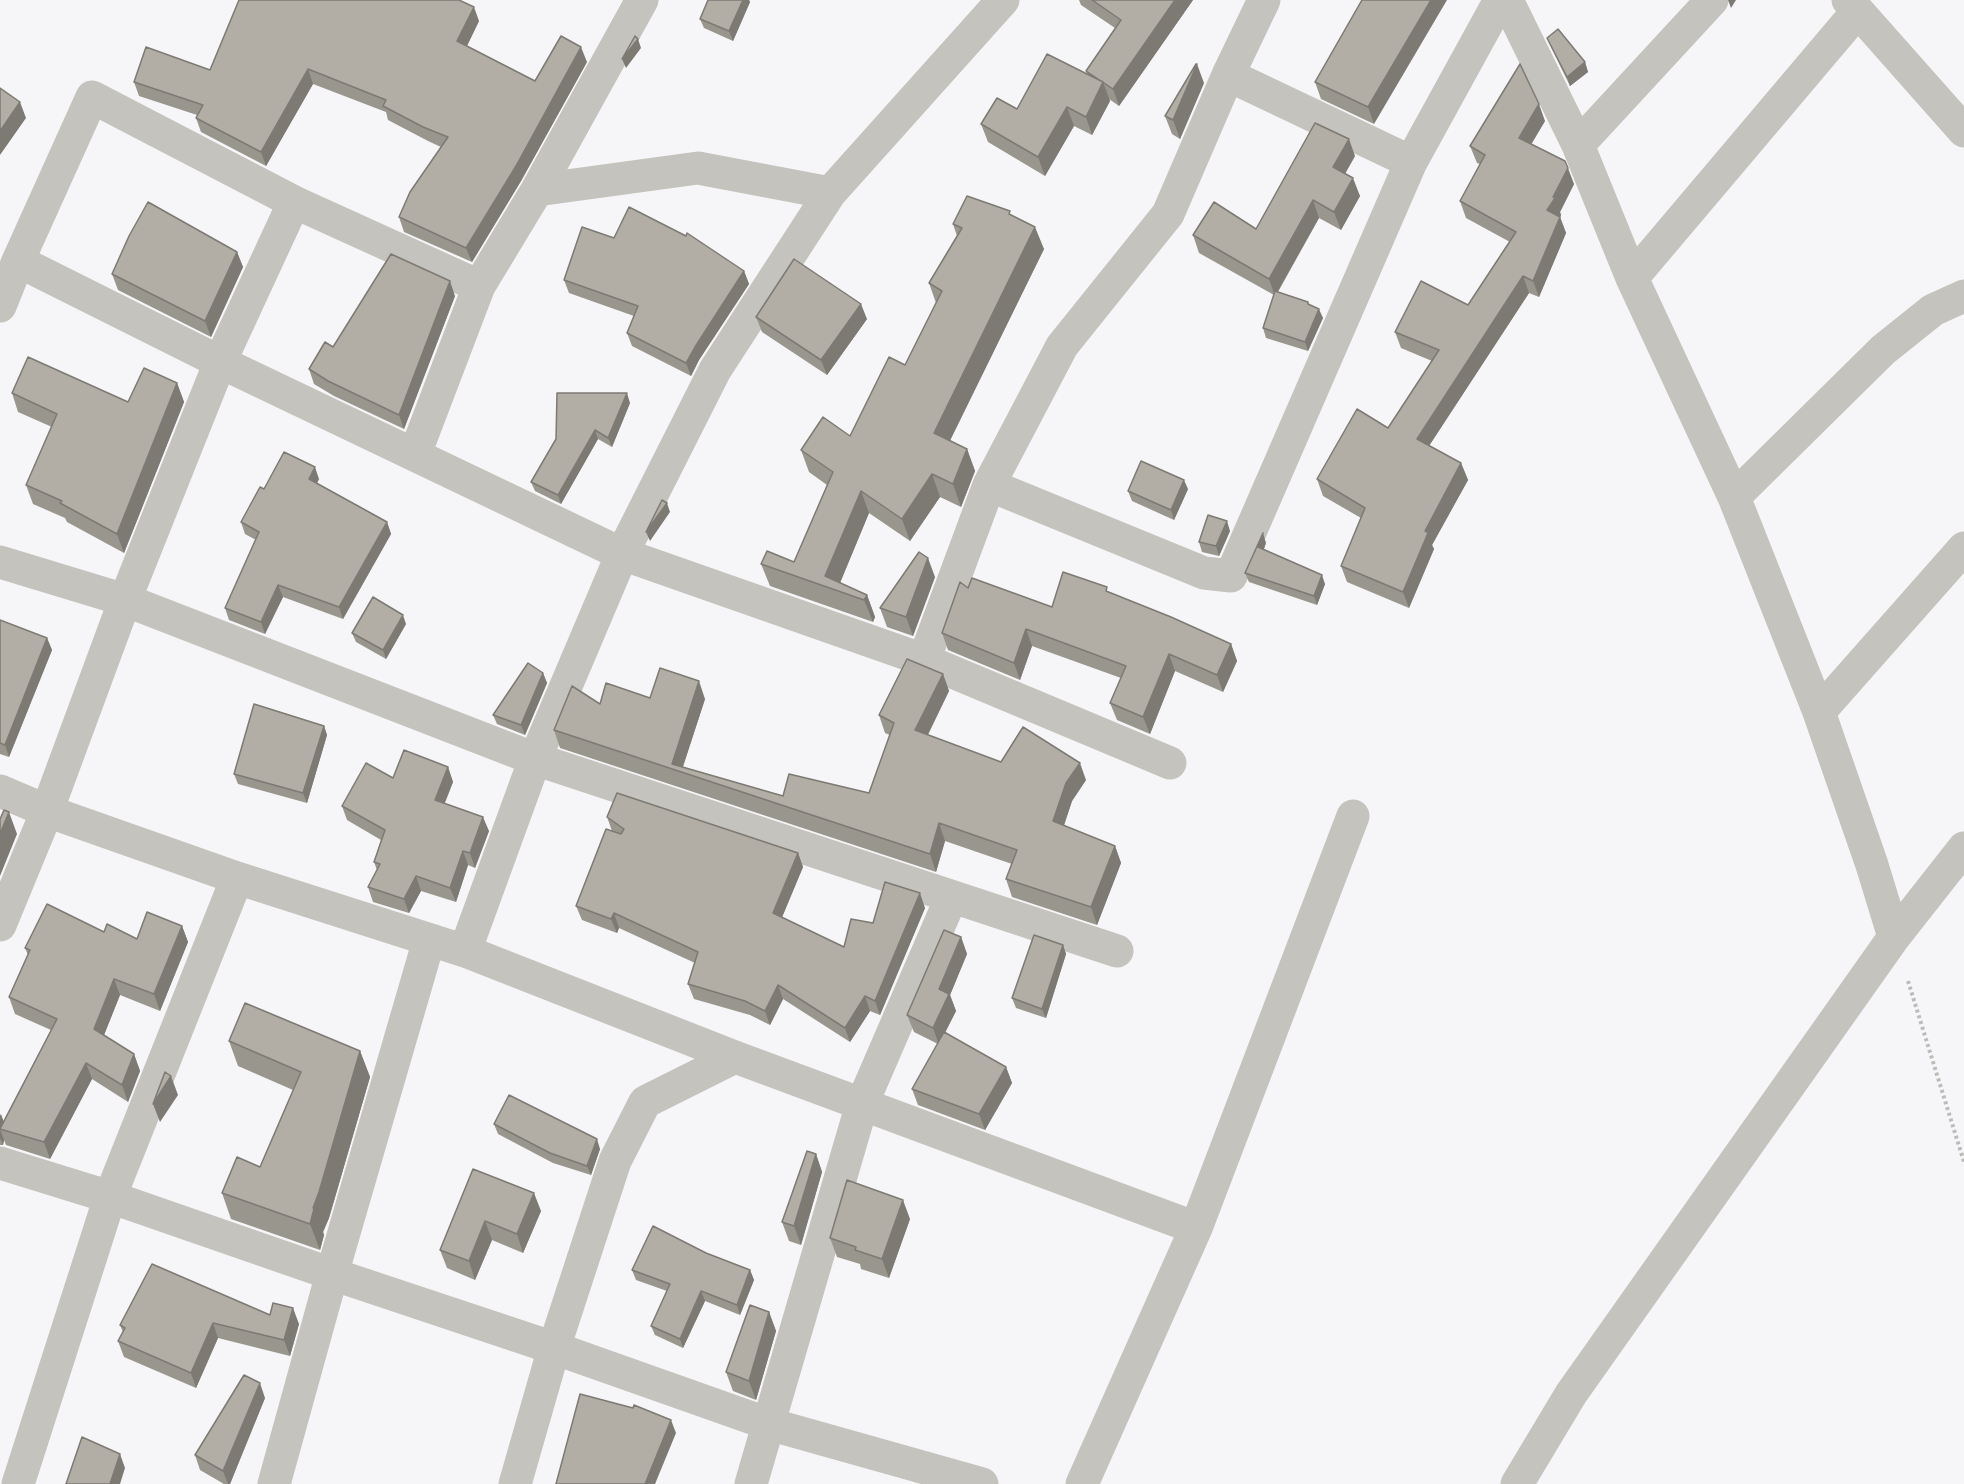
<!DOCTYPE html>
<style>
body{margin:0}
canvas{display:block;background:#f6f6f8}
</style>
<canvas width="1964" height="1484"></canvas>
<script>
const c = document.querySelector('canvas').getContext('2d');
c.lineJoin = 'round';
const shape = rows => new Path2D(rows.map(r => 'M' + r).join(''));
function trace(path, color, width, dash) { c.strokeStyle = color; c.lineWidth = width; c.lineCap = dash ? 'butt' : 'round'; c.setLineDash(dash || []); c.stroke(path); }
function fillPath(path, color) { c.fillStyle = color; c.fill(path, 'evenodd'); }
trace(shape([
 [1908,981,1964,1162]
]), '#bebcb8', 4, [3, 3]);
trace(shape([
 [1507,0,1578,145,1632,278,1734,497,1819,712,1872,865,1894,937],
 [1848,0,1964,131],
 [1228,75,1411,162],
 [1578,145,1712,0],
 [537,190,698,168,830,193],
 [18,261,220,362,622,554,924,660,1170,763],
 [1632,278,1857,12],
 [0,306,18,261,92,97,294,202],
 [415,454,479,286,537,190,642,0],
 [989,485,1204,573,1231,576,1411,162,1500,0],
 [1734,497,1883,350,1933,310,1964,296],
 [0,562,125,600,535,759,1117,951],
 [924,660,989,485,1062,346,1168,214,1228,75,1264,0],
 [1819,712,1964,548],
 [0,791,47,811,237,878,465,951,735,1057,1196,1228],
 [0,925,47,811,125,600,220,362,294,202,479,286],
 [465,951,535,759,622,554,715,370,830,193,1003,0],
 [0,1163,110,1197,332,1274,554,1348,769,1424,982,1484],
 [18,1484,110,1197,237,878],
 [274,1484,332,1274,429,940],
 [515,1484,554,1348,615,1161,645,1102,735,1057],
 [751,1484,862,1104,951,898],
 [1082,1484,1196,1228,1353,816],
 [1517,1484,1571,1394,1894,937,1964,848]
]), '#c5c3bd', 33);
fillPath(shape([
 [708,0,749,0,750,2,733,41,704,28,700,19],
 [1079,0,1193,0,1119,106,1109,99,1110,101,1092,135,1074,126,1045,176,988,142,981,124,1017,109,1087,74,1086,71,1115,28,1081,5],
 [1362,0,1374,124,1321,99,1315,82],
 [479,21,467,46,535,81,587,62,521,181,472,262,404,232,399,217,441,147,428,141,388,120,386,112,313,84,266,166,201,132,196,118,197,115,139,96,134,82,210,70],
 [1547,38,1585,62,1588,72,1570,86,1551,47],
 [1204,83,1180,139,1172,134,1165,116],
 [1545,121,1531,144,1574,184,1560,212,1561,215,1560,217,1566,233,1539,297,1529,293,1429,446,1461,463,1468,480,1432,545,1434,549,1409,608,1347,582,1341,566,1361,518,1323,496,1317,479,1388,428,1432,361,1401,348,1395,332,1468,305,1510,242,1466,218,1460,201,1480,164,1477,163,1470,146],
 [1355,156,1345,174,1360,196,1341,230,1319,218,1278,292,1309,304,1323,318,1308,351,1266,338,1263,328,1274,295,1199,253,1193,235,1256,229],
 [1012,215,1044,249,950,440,967,449,975,471,961,507,940,497,910,541,869,513,840,583,867,595,875,617,873,622,770,586,761,564,794,562,827,485,809,472,801,450,850,436,905,365,936,303,929,283,957,236,953,224],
 [614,238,744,271,749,284,699,360,691,376,632,346,627,333,634,316,569,293,564,280],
 [237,252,243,267,211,337,118,290,112,274],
 [455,296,404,429,334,396,314,384,309,369],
 [756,317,867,319,827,375,762,332],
 [177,383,184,402,124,553,67,522,65,518,33,504,26,485,52,427,18,412,12,393,128,402],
 [630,403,612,447,598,439,561,504,535,491,531,482,556,439],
 [319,479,317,483,387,522,391,534,343,619,283,597,265,634,229,620,225,608,256,540,245,534,241,522,264,489],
 [1188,489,1174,520,1132,501,1128,491],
 [1230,531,1219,556,1202,552,1199,542],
 [1266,543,1264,549,1325,584,1317,605,1249,582,1245,573],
 [935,577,913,636,887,627,880,608],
 [968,588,1052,607,1109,593,1231,644,1237,661,1223,692,1175,671,1150,734,1117,720,1110,703,1121,678,1032,646,1020,680,948,650,942,633],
 [0,620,47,638,52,650,9,757,0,754],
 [406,624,386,659,356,642,352,633],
 [543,673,547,683,525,735,497,724,493,715],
 [943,674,949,691,928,735,1001,762,1086,780,1072,801,1064,826,1115,846,1121,863,1097,925,1012,897,1006,879,1012,864,945,841,936,872,560,748,554,730,600,704,650,698,705,699,683,767,783,796,869,793,890,735,885,733,879,715],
 [324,726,327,735,307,803,238,784,234,774],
 [448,767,453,782,445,803,489,831,475,868,468,865,456,902,421,891,409,913,373,902,368,887,377,870,374,862,381,840,347,820,342,806,393,778],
 [607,817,798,853,803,867,782,917,844,947,873,923,925,908,880,1015,870,1011,850,1042,783,999,770,1025,750,1015,694,999,688,984,695,963,619,928,617,933,582,920,576,906,612,831],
 [182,926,188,942,160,1011,120,995,104,1035,134,1054,140,1071,128,1102,92,1079,50,1159,6,1145,4,1140,3,1145,0,1145,0,1114,3,1122,51,1030,15,1014,9,997,28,955,25,948,104,932,137,939],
 [961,937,967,954,950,995,956,1011,945,1032,1006,1067,1012,1083,985,1130,918,1105,912,1089,938,1044,914,1032,907,1015],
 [1063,945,1066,954,1046,1018,1016,1008,1012,998],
 [229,1041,360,1051,370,1077,329,1218,323,1232,324,1235,320,1250,231,1219,222,1193,260,1167,293,1090,238,1066],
 [494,1124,600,1149,591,1175,553,1163,498,1134],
 [816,1154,822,1172,801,1245,789,1241,782,1222],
 [473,1169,541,1211,523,1253,492,1240,475,1280,447,1268,440,1250],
 [910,1219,889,1278,861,1269,860,1264,837,1257,830,1238],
 [706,1253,750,1270,754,1280,740,1315,705,1301,683,1348,655,1335,651,1326,667,1291,636,1280,632,1270],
 [769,1312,776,1331,756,1400,733,1391,726,1372],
 [270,1315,299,1324,290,1356,218,1338,196,1388,124,1357,118,1341,123,1332,120,1325],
 [265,1398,230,1484,224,1484,200,1470,195,1455]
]), '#99968e');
fillPath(shape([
 [743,0,749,0,750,2,733,41,729,31],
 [1175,0,1193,0,1119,106,1113,89],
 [1431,0,1447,0,1374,124,1368,107],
 [1728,0,1736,0,1731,8],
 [474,7,479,21,462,56,457,41],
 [638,39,641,48,626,68,622,59],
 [581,47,587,62,521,181,472,262,466,248],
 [1585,62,1588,72,1570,86,1567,77],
 [1197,64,1204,83,1180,139,1173,120],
 [308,69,313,84,266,166,261,152],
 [1103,82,1110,101,1092,135,1086,117],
 [20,102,26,118,0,155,0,131],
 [1539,104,1545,121,1525,155,1519,138],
 [1067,107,1074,126,1045,176,1038,157],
 [1349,139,1355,156,1339,184,1333,167],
 [1568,168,1574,184,1560,212,1561,215,1560,217,1566,233,1539,297,1533,281,1547,210],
 [1353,178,1360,196,1341,230,1334,212],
 [1313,200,1319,218,1275,296,1269,279],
 [1035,227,1044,249,943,455,934,433],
 [237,252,243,267,211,337,205,321],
 [744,271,749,284,699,360,691,376,686,363,695,347],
 [1523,276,1529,293,1423,455,1417,439],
 [450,281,455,296,404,429,399,415],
 [861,304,867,319,827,375,821,360],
 [1319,309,1323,318,1308,351,1305,342],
 [177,383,184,402,124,553,117,534],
 [627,393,630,403,612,447,608,438],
 [595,430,598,439,561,504,558,495],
 [967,449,975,471,961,507,953,484],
 [1461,463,1468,480,1432,545,1434,549,1409,608,1403,592,1425,531],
 [315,467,319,479,313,491,309,479],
 [932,474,940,497,910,541,902,519],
 [1184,480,1188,489,1174,520,1171,510],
 [861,491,869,513,837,590,825,576],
 [667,503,670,512,650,541,646,532],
 [1227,521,1230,531,1219,556,1216,546],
 [387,522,391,534,343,619,339,607],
 [1263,533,1266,543,1261,556,1258,547],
 [928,558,935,577,913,636,906,617],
 [1322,575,1325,584,1317,605,1314,596],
 [278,585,283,597,265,634,261,622],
 [867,595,875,617,873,622,864,600],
 [403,615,406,624,386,659,383,650],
 [1026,629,1032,646,1020,680,1014,663],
 [47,638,52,650,9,757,5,745],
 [1231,644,1237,661,1223,692,1217,675],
 [1169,654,1175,671,1150,734,1143,717],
 [543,673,547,683,525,735,521,725],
 [943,674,949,691,921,748,915,730],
 [699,681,705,699,681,772,672,764],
 [324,726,327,735,307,803,303,793],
 [1080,763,1086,780,1072,801,1059,839,1053,821,1066,783],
 [448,767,453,782,440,814,435,800],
 [9,812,17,834,0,876,0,834],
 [483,817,489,831,475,868,470,853],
 [939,823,945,841,936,872,930,854],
 [1115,846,1121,863,1097,925,1091,907],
 [463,851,468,865,456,902,450,888],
 [798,853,803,867,778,927,773,913],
 [416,876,421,891,409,913,404,899],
 [920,893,925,908,880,1015,875,1001],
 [614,913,619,928,617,933,611,919],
 [182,926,188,942,160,1011,154,994],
 [961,937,967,954,950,995,956,1011,939,1045,933,1028,939,989],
 [1063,945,1066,954,1046,1018,1042,1009],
 [114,979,120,995,100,1045,94,1029],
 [778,985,783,999,770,1025,765,1011],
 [865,996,870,1011,850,1042,845,1028],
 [360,1051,370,1077,329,1218,323,1232,324,1235,320,1250,310,1224,313,1208],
 [134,1054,140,1071,128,1102,122,1085],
 [86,1063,92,1079,50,1159,44,1142],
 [1006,1067,1012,1083,985,1130,979,1114],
 [171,1076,178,1095,160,1122,153,1104],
 [1,1114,7,1131,0,1129,4,1140,3,1145,0,1138,0,1116],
 [597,1139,600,1149,591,1175,587,1166],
 [816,1154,822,1172,801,1245,794,1226],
 [534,1193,541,1211,523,1253,517,1234],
 [903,1200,910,1219,889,1278,882,1259],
 [485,1221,492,1240,475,1280,469,1261],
 [750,1270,754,1280,740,1315,737,1305],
 [701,1291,705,1301,683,1348,680,1339],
 [293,1308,299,1324,290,1356,284,1340],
 [769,1312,776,1331,756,1400,749,1381],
 [213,1323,218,1338,196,1388,191,1373],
 [260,1383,265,1398,230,1484,228,1484,223,1471],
 [671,1420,676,1433,655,1484,645,1484],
 [120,1454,125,1468,120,1484,110,1484]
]), '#7d7a74');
const building = shape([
 [239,0,459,0,474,7,457,41,535,81,561,36,581,47,516,166,466,248,399,217,410,192,448,137,423,127,383,106,386,100,308,69,261,152,196,118,203,105,134,82,146,47,210,70,239,0],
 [708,0,743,0,729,31,700,19,708,0],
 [1092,0,1175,0,1113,89,1086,71,1121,20,1092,0],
 [1362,0,1431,0,1368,107,1315,82,1362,0],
 [1558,29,1585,62,1567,77,1547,38,1558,29],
 [635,36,638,39,622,59,635,36],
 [1047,54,1103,82,1086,117,1067,107,1038,157,981,124,997,98,1017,109,1047,54],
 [1196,64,1197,64,1173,120,1165,116,1196,64],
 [1520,64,1539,104,1519,138,1565,161,1568,168,1553,197,1555,198,1547,210,1560,217,1533,281,1523,276,1417,439,1461,463,1425,531,1428,533,1403,592,1341,566,1365,508,1317,479,1357,409,1388,428,1439,350,1395,332,1421,281,1468,305,1516,232,1460,201,1485,155,1470,146,1520,64],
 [0,88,20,102,0,131,0,88],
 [1315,123,1349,139,1333,167,1353,178,1334,212,1313,200,1269,279,1193,235,1214,202,1256,229,1315,123],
 [967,196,1010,211,1009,214,1035,227,934,433,967,449,953,484,932,474,902,519,861,491,825,576,867,595,864,600,761,564,767,551,794,562,833,472,801,450,823,417,850,436,889,357,905,365,942,291,929,283,962,228,953,224,967,196],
 [148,202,237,252,205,321,112,274,129,236,148,202],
 [629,207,686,236,687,233,744,271,695,347,686,363,627,333,638,306,564,280,582,227,614,238,629,207],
 [391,254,450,281,399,415,328,381,309,369,325,342,333,347,391,254],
 [794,259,861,304,821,360,756,317,794,259],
 [1275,291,1308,302,1308,304,1319,309,1305,342,1263,328,1275,291],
 [28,357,128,402,144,368,177,383,117,534,60,503,62,501,26,485,57,414,12,393,28,357],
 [557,393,627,393,608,438,595,430,558,495,531,482,556,439,557,393],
 [284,452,315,467,309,479,387,522,339,607,278,585,261,622,225,608,259,532,241,522,260,487,264,489,284,452],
 [1141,461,1184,480,1171,510,1128,491,1141,461],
 [662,500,667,503,646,532,662,500],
 [1208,515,1227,521,1216,546,1199,542,1208,515],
 [1263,533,1258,547,1322,575,1314,596,1245,573,1263,533],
 [919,552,928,558,906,617,880,608,919,552],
 [1063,572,1107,587,1106,591,1171,617,1231,644,1217,675,1169,654,1143,717,1110,703,1126,666,1026,629,1014,663,942,633,960,582,968,588,972,578,1052,607,1063,572],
 [373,597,403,615,383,650,352,633,373,597],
 [0,620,47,638,5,745,0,743,0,620],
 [907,659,943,674,915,730,1001,762,1023,727,1080,763,1066,783,1053,821,1115,846,1091,907,1006,879,1017,850,939,823,930,854,554,730,572,686,600,704,606,683,650,698,660,668,699,681,672,764,783,796,789,774,869,793,894,723,879,715,907,659],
 [528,663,543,673,521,725,493,715,528,663],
 [254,704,324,726,303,793,234,774,254,704],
 [404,750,448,767,435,800,483,817,470,853,463,851,450,888,416,876,404,899,368,887,380,864,374,862,385,830,342,806,366,763,393,778,404,750],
 [617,793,798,853,773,913,844,947,851,919,873,923,885,882,920,893,875,1001,865,996,845,1028,778,985,765,1011,745,1001,688,984,698,952,614,913,611,919,576,906,606,829,621,834,624,829,607,817,617,793],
 [4,810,9,812,0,834,0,819,4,810],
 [47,904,104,932,107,924,137,939,147,912,182,926,154,994,114,979,94,1029,134,1054,122,1085,86,1063,44,1142,0,1129,57,1019,9,997,30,950,25,948,47,904],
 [944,930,961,937,939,989,949,994,933,1028,907,1015,944,930],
 [1034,935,1063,945,1042,1009,1012,998,1034,935],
 [245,1003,360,1051,319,1192,313,1208,314,1209,310,1224,222,1193,237,1157,260,1167,301,1072,229,1041,245,1003],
 [944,1032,1006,1067,979,1114,912,1089,944,1032],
 [165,1072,171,1076,153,1104,165,1072],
 [509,1095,597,1139,587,1166,550,1153,494,1124,509,1095],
 [807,1151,816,1154,794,1226,782,1222,807,1151],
 [473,1169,534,1193,517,1234,485,1221,469,1261,440,1250,473,1169],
 [847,1180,903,1200,882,1259,855,1250,856,1247,830,1238,847,1180],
 [653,1226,706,1253,750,1270,737,1305,701,1291,680,1339,651,1326,670,1284,632,1270,653,1226],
 [152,1264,270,1315,273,1303,293,1308,284,1340,213,1323,191,1373,118,1341,125,1328,120,1325,152,1264],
 [750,1305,769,1312,749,1381,726,1372,750,1305],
 [244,1375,260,1383,223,1471,195,1455,244,1375],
 [580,1394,633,1408,634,1405,671,1420,645,1484,556,1484,580,1394],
 [82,1437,120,1454,110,1484,66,1484,82,1437]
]);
fillPath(building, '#b2aea5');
trace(building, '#7d7a74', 1.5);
</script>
